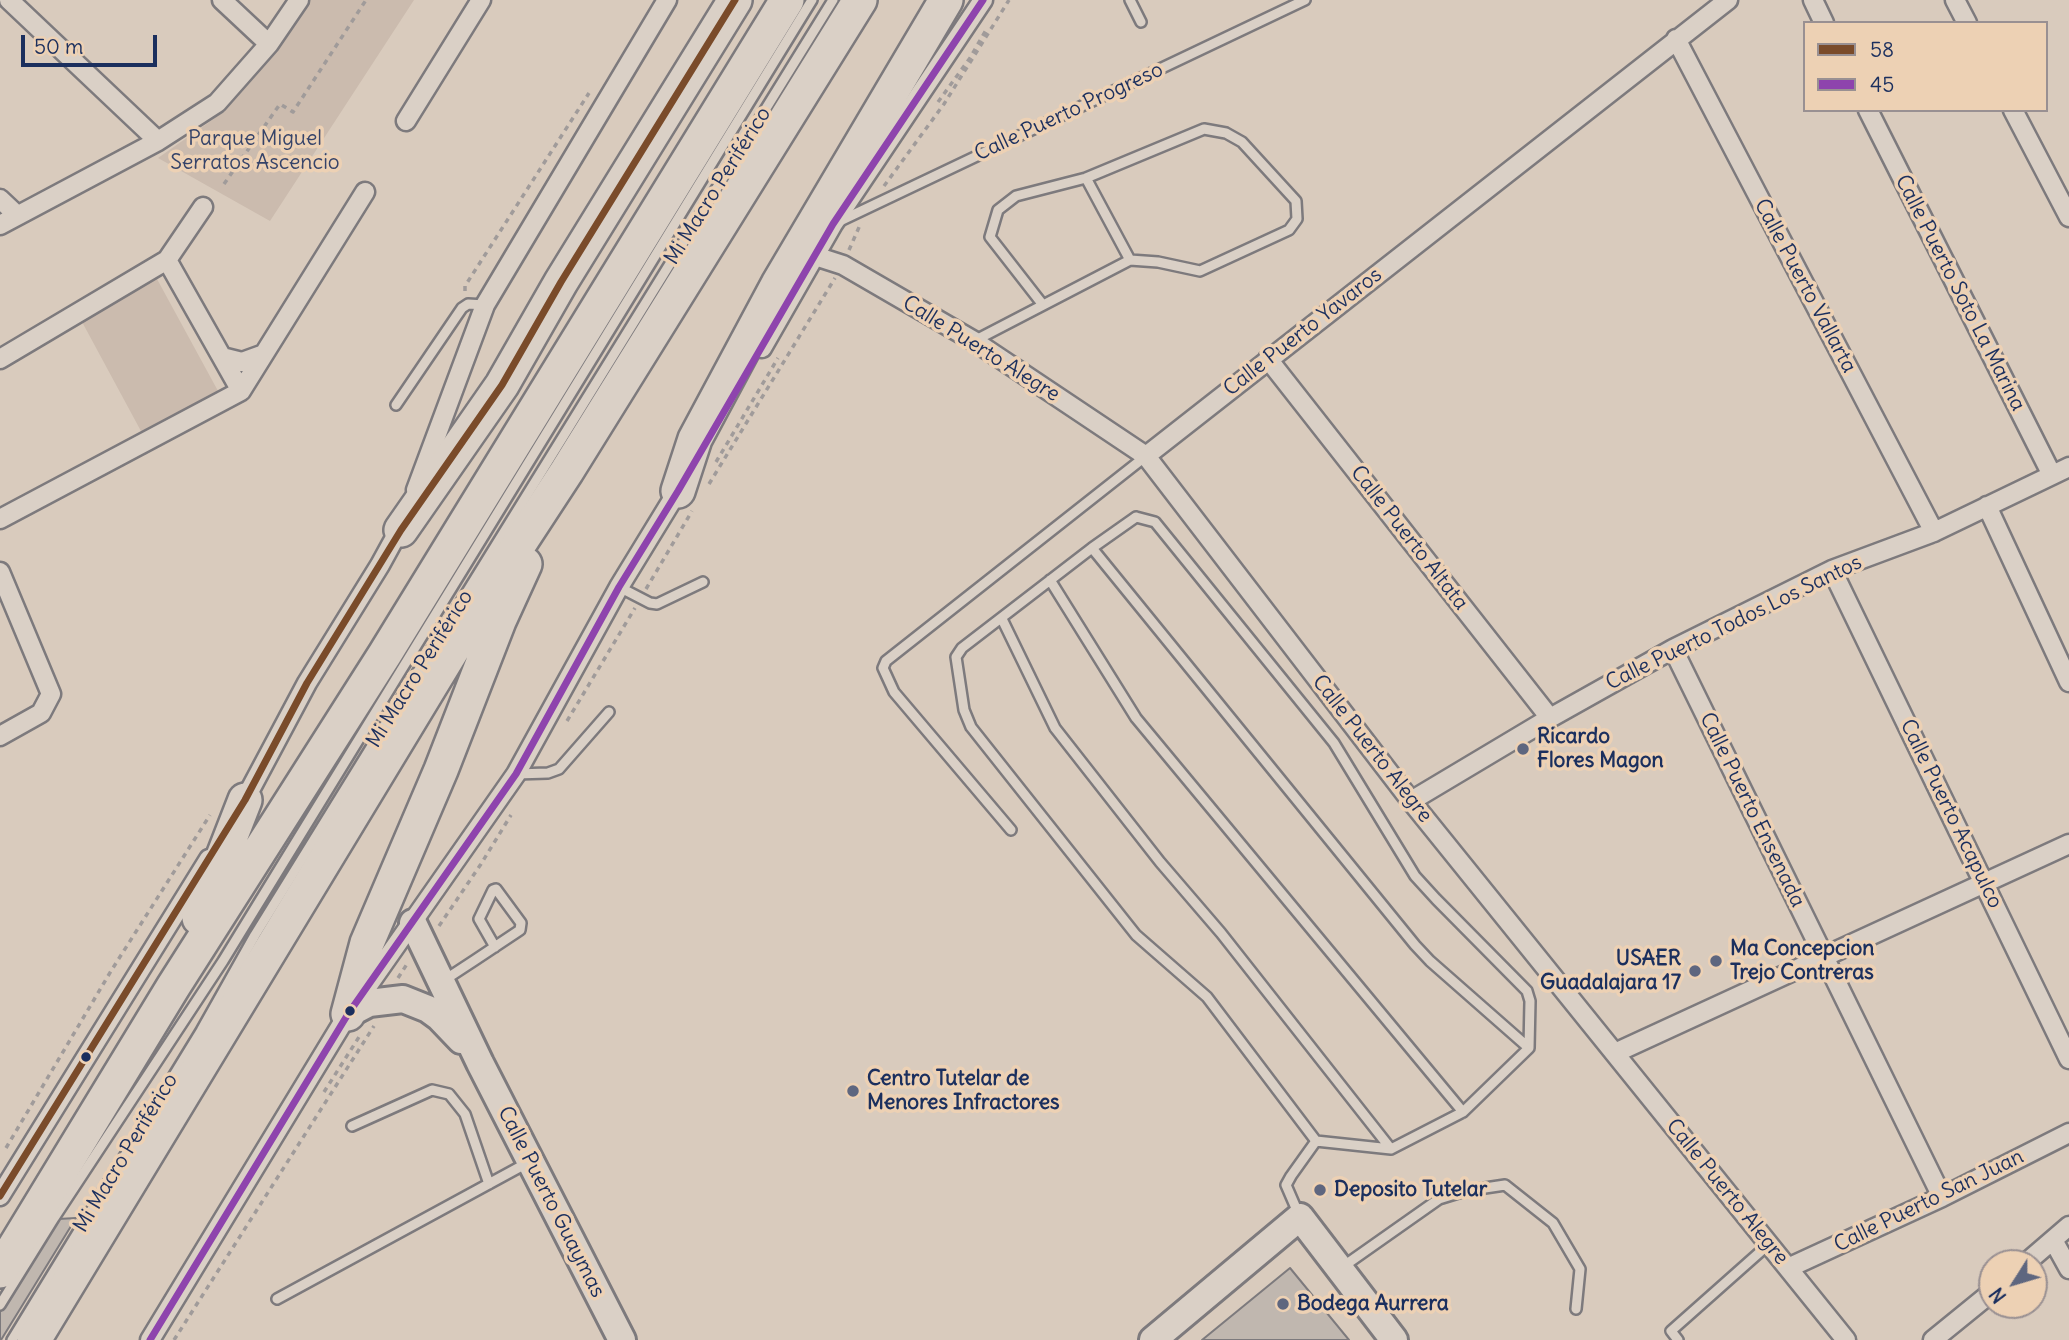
<!DOCTYPE html>
<meta charset="utf-8">
<style>
body{margin:0}
#map{position:relative;width:2069px;height:1340px;overflow:hidden;background:#d9cbbd;font-family:Delius,sans-serif}
canvas{display:block}
.legend{position:absolute;left:1803px;top:21px;width:245px;height:91px;box-sizing:border-box;background:#edd1b4;border:2px solid #999092;margin:0;padding:9px 12px;list-style:none;font-size:21px;color:#1b2f5e}
.legend li{display:flex;align-items:center;gap:14px;height:35px}
.legend b{width:35px;border:2px solid #999092}
.north{position:absolute;left:1978px;top:1249px;width:70px;height:70px;box-sizing:border-box;background:#edd1b4;border:2px solid #999092;border-radius:50%;rotate:233deg;font-size:19px;font-weight:700;line-height:28px;text-align:center;color:#1b2f5e}
.north::after{content:'';display:block;margin:auto;width:24px;height:32px;background:#5e667f;clip-path:polygon(50% 0,100% 100%,50% 72%,0 100%)}
.scale{position:absolute;left:21px;top:35px;width:136px;height:32px;box-sizing:border-box;border:4px solid #1b2f5e;border-top:0;padding-left:9px;font-size:21px;line-height:24px;white-space:nowrap;color:#1b2f5e;-webkit-text-stroke:5px #edd1b4;paint-order:stroke}
</style>
<div id="map">
<canvas width="2069" height="1340"></canvas>
<ul class="legend">
<li><b style="height:9px;background:#7a4b2a"></b>58</li>
<li><b style="height:9px;background:#8e44ad"></b>45</li>
</ul>
<div class="north">N</div>
<div class="scale">50 m</div>
</div>
<script>
const c = document.querySelector('canvas').getContext('2d');
c.lineJoin = 'round';
function fillPath(path, color) { c.fillStyle = color; c.fill(path, 'evenodd'); }
const shape = rows => new Path2D(rows.map(r => 'M' + r).join(''));
function trace(path, color, width, dash) { c.strokeStyle = color; c.lineWidth = width; c.lineCap = dash ? 'butt' : 'round'; c.setLineDash(dash || []); c.stroke(path); }
function drawText(font, color, halo, rows, align = 'center') {
  c.font = font + ' Delius,sans-serif'; c.lineWidth = 7; c.setLineDash([]); c.textBaseline = 'middle'; c.strokeStyle = halo; c.fillStyle = color; for (const [text, x, y, turn = 0] of rows) {
    c.save(); c.translate(x, y); c.rotate((+turn || 0) * Math.PI / 180); c.textAlign = isNaN(turn) ? turn : align; if (halo) c.strokeText(text, 0, 0); c.fillText(text, 0, 0); c.restore();
  }
}
fillPath(shape([
 [302,0,414,0,270,221,158,158,225,111],
 [157,279,218,391,142,433,81,320]
]), '#cbbbae');
const building = shape([
 [76,1218,1,1340,0,1340,0,1312,58,1219,76,1218],
 [1290,1268,1349,1340,1202,1340,1290,1268]
]);
fillPath(building, '#c0b7af');
trace(building, '#7d7a7d', 2);
const lane = shape([
 [1130,0,1141,22],
 [838,222,1305,0],
 [1043,305,990,237,998,210,1016,196,1086,178],
 [974,341,1130,260,1158,262,1200,271,1289,230,1297,219,1296,201,1242,142,1226,133,1204,129,1086,178,1130,260],
 [396,405,462,308,468,304,485,305],
 [1136,517,1155,522,1334,743,1415,876,1436,899,1527,991,1530,1001,1529,1048,1463,1112,1391,1149,1316,1141,1207,997,1136,935,971,727,964,710,956,657,962,648,1092,548,1136,517],
 [1092,548,1415,945,1430,961,1529,1048],
 [1050,580,1136,718,1463,1112],
 [619,587,650,603,657,604,703,582],
 [1002,619,1055,728,1160,862,1221,933,1391,1149],
 [516,774,548,773,559,769,609,712],
 [1011,830,894,692,883,668,886,661,1146,456],
 [443,981,475,960,520,930,521,923,496,889,493,890,479,919,495,947],
 [352,1126,432,1090,449,1094,465,1114,489,1184],
 [1299,1215,1286,1185,1291,1176,1316,1141],
 [1341,1268,1439,1199,1465,1191,1505,1185,1553,1223,1580,1269,1576,1309],
 [277,1299,529,1162],
 [0,1305,54,1218,223,961,812,0],
 [12,1340,201,1031,255,935,833,0],
 [1678,1340,1671,1331,1769,1244]
]);
const street = shape([
 [9,0,158,141],
 [222,0,269,44],
 [1813,0,1824,23],
 [1955,0,1967,23],
 [1676,39,1934,532],
 [1868,110,2052,475],
 [2013,110,2069,217],
 [406,121,481,0],
 [0,199,17,215],
 [0,225,158,141,217,103,269,44,299,0],
 [815,256,843,265,974,341,1146,456,1411,801,1846,1340],
 [167,260,241,391],
 [762,348,833,224,983,0],
 [222,357,242,362,264,354],
 [0,359,167,260,203,207],
 [1268,359,1550,718],
 [1146,456,1728,0],
 [416,490,485,305,667,0],
 [1987,506,2069,682],
 [0,519,241,391,365,192],
 [1832,570,2069,1059],
 [0,572,51,694,41,713,0,736],
 [1673,649,1942,1197],
 [1411,801,1550,718,1673,649,1832,570,1934,532,2069,467],
 [242,805,307,683,380,565,403,523],
 [1615,1053,2069,844],
 [0,1196,209,859],
 [2053,1240,2069,1269],
 [2026,1263,2069,1226],
 [1788,1268,1942,1197,2069,1133],
 [150,1340,348,1014,516,774,619,587,682,484],
 [1933,1340,1992,1292]
]);
const secondary = shape([
 [413,923,480,1063,622,1340],
 [348,1014,369,1003,403,999,428,1009,439,1017,461,1040],
 [1153,1340,1300,1217,1394,1340]
]);
const highway = shape([
 [678,491,695,439,778,284,946,0],
 [401,530,502,385,561,282,735,0],
 [199,918,245,800],
 [348,1014,367,943,441,770,499,621,525,564],
 [0,1271,173,987,385,654,787,0],
 [34,1340,482,601,567,471,860,0]
]);
trace(lane, '#7d7a7d', 14);
trace(street, '#7d7a7d', 23);
trace(secondary, '#7d7a7d', 32);
trace(highway, '#7d7a7d', 38);
trace(shape([
 [938,102,970,58,986,30],
 [224,184,280,104,293,112,366,0],
 [884,186,944,104,1009,0],
 [849,250,860,225],
 [465,291,465,286,589,93],
 [716,462,778,358],
 [709,484,835,278],
 [646,589,692,511],
 [567,721,635,608],
 [439,926,481,864,511,815],
 [398,978,407,964],
 [324,1092,359,1037],
 [6,1148,111,971,210,815],
 [174,1340,374,1026]
]), '#a09b9a', 3.5, [5, 5]);
trace(lane, '#dad0c6', 9);
trace(street, '#dad0c6', 18);
trace(secondary, '#dad0c6', 26);
trace(highway, '#dad0c6', 33);
trace(shape([
 [0,1196,245,800,307,683,401,530,502,385,561,282,735,0]
]), '#7a4b2a', 7);
trace(shape([
 [150,1340,348,1014,516,774,619,587,678,491,833,224,983,0]
]), '#8e44ad', 7);
for (const [x, y, r, color] of [
 [1523,749,7,"#5e667f"],
 [1716,961,7,"#5e667f"],
 [1695,971,7,"#5e667f"],
 [350,1011,6,"#1b2f5e"],
 [86,1057,6,"#1b2f5e"],
 [853,1091,7,"#5e667f"],
 [1320,1190,7,"#5e667f"],
 [1283,1304,7,"#5e667f"]
]) { const dot = new Path2D(); dot.arc(x, y, r, 0, 2 * Math.PI); c.fillStyle = color; c.fill(dot); trace(dot, '#edd1b4', 2.5); }
drawText('21px', '#1b2f5e', '#edd1b4', [
 ["Calle Puerto Progreso",1069,112,-25],
 ["Mi Macro Periférico",718,186,-58],
 ["Calle Puerto Vallarta",1805,286,62],
 ["Calle Puerto Soto La Marina",1960,293,63],
 ["Calle Puerto Yavaros",1303,332,-38],
 ["Calle Puerto Alegre",981,349,32],
 ["Calle Puerto Altata",1409,538,52],
 ["Calle Puerto Todos Los Santos",1734,623,-26],
 ["Mi Macro Periférico",420,669,-58],
 ["Calle Puerto Alegre",1372,749,52],
 ["Calle Puerto Ensenada",1752,810,64],
 ["Calle Puerto Acapulco",1951,814,64],
 ["Mi Macro Periférico",126,1153,-59],
 ["Calle Puerto Alegre",1727,1192,51],
 ["Calle Puerto San Juan",1929,1201,-26],
 ["Calle Puerto Guaymas",551,1202,63]
]);
drawText('21px', '#354369', '#edd1b4', [
 ["Parque Miguel",255,139],
 ["Serratos Ascencio",255,163]
]);
drawText('bold 21px', '#1b2f5e', '#edd1b4', [
 ["Ricardo",1537,737],
 ["Flores Magon",1537,761],
 ["Ma Concepcion",1730,949],
 ["Trejo Contreras",1730,973],
 ["USAER",1681,959,"right"],
 ["Guadalajara 17",1681,983,"right"],
 ["Centro Tutelar de",867,1079],
 ["Menores Infractores",867,1103],
 ["Deposito Tutelar",1334,1190],
 ["Bodega Aurrera",1297,1304]
], 'left');
</script>
